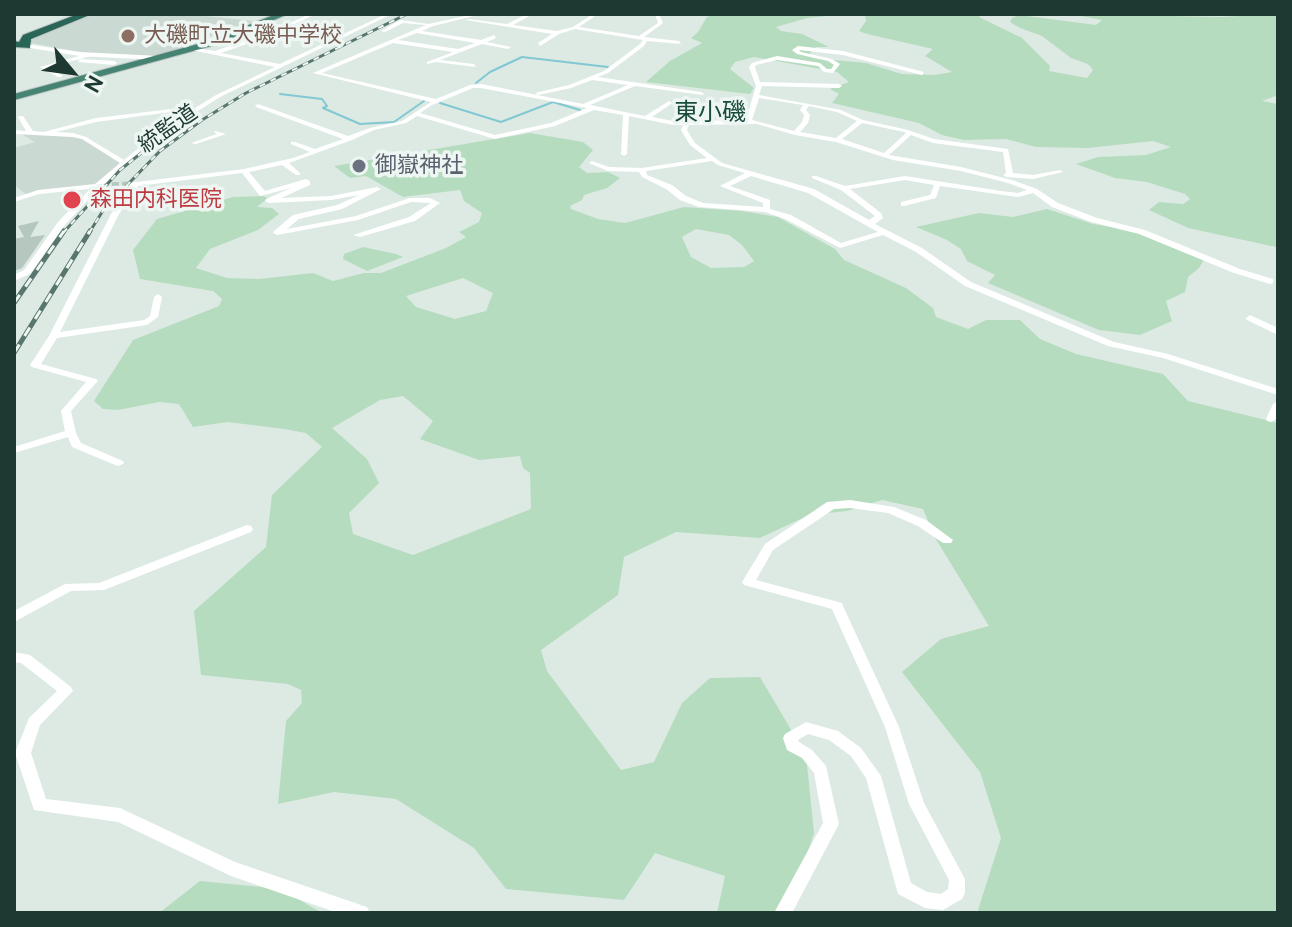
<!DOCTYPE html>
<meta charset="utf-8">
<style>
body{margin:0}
#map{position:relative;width:1292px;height:927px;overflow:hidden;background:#ddeae4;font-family:Cabin,sans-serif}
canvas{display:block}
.frame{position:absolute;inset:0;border:16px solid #1e3931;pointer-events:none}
.north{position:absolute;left:32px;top:32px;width:80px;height:80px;-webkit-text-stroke:6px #edf6f2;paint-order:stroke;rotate:119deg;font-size:22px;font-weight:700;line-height:32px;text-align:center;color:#1e3931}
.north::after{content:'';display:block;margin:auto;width:28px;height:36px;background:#1e3931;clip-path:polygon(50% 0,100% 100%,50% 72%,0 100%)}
</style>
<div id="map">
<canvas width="1292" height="927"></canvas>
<div class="frame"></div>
<div class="north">N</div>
</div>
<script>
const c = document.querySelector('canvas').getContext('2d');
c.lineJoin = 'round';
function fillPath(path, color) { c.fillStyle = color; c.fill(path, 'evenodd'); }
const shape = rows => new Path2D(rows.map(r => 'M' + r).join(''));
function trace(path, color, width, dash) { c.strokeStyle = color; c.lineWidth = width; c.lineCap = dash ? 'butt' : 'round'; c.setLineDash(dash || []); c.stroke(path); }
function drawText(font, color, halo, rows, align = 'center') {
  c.font = font + ' Cabin,"Noto Sans JP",sans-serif'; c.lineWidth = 7; c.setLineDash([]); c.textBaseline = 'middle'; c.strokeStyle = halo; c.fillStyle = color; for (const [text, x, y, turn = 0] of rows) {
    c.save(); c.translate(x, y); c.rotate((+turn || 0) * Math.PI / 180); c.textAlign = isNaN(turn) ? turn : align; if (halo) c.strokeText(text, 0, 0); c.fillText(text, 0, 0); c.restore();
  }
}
fillPath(shape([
 [94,14,186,14,254,21,157,56,84,53,31,43,31,40],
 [18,132,84,138,122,162,97,186,27,195,14,185,14,148,35,142]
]), '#cbd9d3');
fillPath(shape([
 [714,14,982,14,979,17,1022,38,1050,66,1049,71,1087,78,1093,70,1088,64,1071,58,1042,36,1020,28,1010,22,1012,18,1019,15,1096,25,1102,20,1070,14,1220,17,1278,14,1278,95,1262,101,1278,104,1278,251,1276,247,1188,228,1149,210,1159,202,1183,204,1190,199,1185,194,1147,182,1115,178,1076,164,1098,157,1146,155,1171,147,1153,141,1088,148,1036,147,1006,139,964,140,942,135,919,123,832,103,839,94,830,89,849,82,837,72,754,57,735,62,730,69,754,88,750,94,646,82,670,61,702,43,691,38,698,32,707,17],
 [837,15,865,16,866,21,859,31,867,34,933,49,925,56,952,72,934,75,902,74,866,63,813,58,810,53,816,47,829,47,802,34,781,31,776,27,807,18],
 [530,133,583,142,593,150,579,167,587,173,608,172,620,178,607,188,584,195,582,200,570,206,571,209,598,219,625,223,684,207,742,211,778,217,835,249,844,260,906,288,933,308,936,317,968,329,986,320,1020,320,1040,339,1076,354,1163,374,1188,401,1278,423,1278,913,977,913,1001,838,980,772,902,672,941,639,989,626,934,536,923,509,882,500,847,511,809,515,760,538,676,532,624,557,618,595,541,650,547,671,621,770,654,762,682,703,710,678,760,677,806,755,814,833,798,883,775,913,717,913,725,876,655,853,624,900,506,889,474,848,396,799,334,792,278,804,286,721,302,703,301,690,288,684,201,675,194,611,266,547,272,495,322,447,306,433,284,429,228,422,193,427,179,404,159,402,118,410,103,409,94,401,133,340,219,306,222,299,213,291,140,279,133,250,157,219,233,197,263,196,268,198,257,207,272,208,279,214,258,230,210,249,196,268,227,278,259,279,313,273,333,281,364,273,381,273,446,248,466,237,459,232,479,222,482,213,464,201,460,190,403,197,366,176,350,178,334,166],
 [696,229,729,235,742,245,754,261,744,267,711,268,691,257,682,237],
 [463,278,493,293,486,311,455,319,416,307,406,296],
 [403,396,433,421,420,439,479,460,520,456,523,468,530,473,531,509,413,555,353,534,349,513,379,483,367,459,332,428,380,400],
 [1047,209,1093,224,1130,230,1206,256,1199,268,1188,277,1185,292,1166,301,1172,321,1140,335,1099,330,988,283,995,275,967,261,961,249,947,240,916,227,979,213,1013,217],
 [363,247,396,254,403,257,367,271,343,259,344,254],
 [200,881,281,889,322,913,159,913]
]), '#b5dcbe');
trace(shape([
 [476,83,490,72,522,57,608,67],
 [280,94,322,99,327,106,323,108,360,124,394,122,424,101],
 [440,103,501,122,553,102,580,110]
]), '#82c8d2', 2);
fillPath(shape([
 [39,221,30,237,45,235,22,268,14,271,14,239,24,237,18,226]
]), '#b5c7bf');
trace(shape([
 [102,186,131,185]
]), '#b7c7c0', 7, [7, 3]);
const trunk = shape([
 [276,14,288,14,215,45,14,100,14,94,209,41,276,14]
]);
const motorway = shape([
 [78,14,92,14,31,39,30,48,14,47,14,41,19,42,23,35,78,14]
]);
trace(trunk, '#bcc4c1', 2);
trace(motorway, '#bcc4c1', 2);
fillPath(shape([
 [310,14,316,14,269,36,221,53,280,64,386,14,390,15,220,97,163,133,103,185,103,188,99,188,64,226,30,274,14,281,14,275,24,270,58,222,90,189,39,194,14,202,14,198,38,190,95,184,120,163,82,139,73,137,14,134,14,130,26,131,18,117,19,116,23,116,33,131,44,132,96,118,188,107,188,109,186,110,96,122,56,132,73,133,86,137,124,160,159,131,216,95,275,67,191,50,189,47,215,51,265,34,310,14],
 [474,14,482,14,433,26,422,31,481,40,494,35,496,38,487,42,511,47,508,49,482,44,440,60,474,64,476,67,436,62,427,64,427,62,453,52,393,43,322,73,436,99,470,85,481,84,583,104,628,85,592,80,571,88,538,95,535,93,569,85,604,71,640,44,643,40,575,29,559,34,540,46,538,43,552,34,466,20,468,19,507,24,527,14,533,14,513,25,557,31,573,27,593,14,598,14,579,27,639,36,658,23,655,14,659,14,663,23,644,37,679,41,681,44,647,41,644,46,608,73,598,77,701,92,704,94,703,95,635,86,590,105,645,116,669,101,672,103,671,104,652,117,673,121,746,120,756,86,749,67,752,63,777,56,820,63,827,69,831,69,834,65,828,61,797,54,792,50,798,46,843,51,924,72,922,75,843,55,799,50,801,52,832,59,840,64,833,73,824,72,818,66,777,60,756,65,755,67,760,82,839,84,842,86,839,88,762,86,759,95,841,110,863,120,908,130,934,139,1008,149,1013,173,1033,175,1060,170,1063,172,1033,179,1006,177,1003,175,1006,173,1003,152,933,143,911,135,889,155,961,167,1012,180,1037,189,1058,203,1097,218,1145,230,1240,269,1273,279,1273,283,1270,284,1234,273,1139,234,1091,222,1052,207,1033,193,1018,197,940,186,936,198,904,206,901,206,901,202,930,195,934,185,905,180,850,189,881,213,883,218,875,224,922,248,971,282,1114,342,1168,354,1278,389,1278,395,1163,358,1108,346,965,286,916,252,883,235,840,248,785,219,765,212,699,207,680,200,666,189,642,177,639,172,608,171,589,163,592,161,609,167,642,168,707,158,690,145,681,130,683,125,673,125,629,116,627,154,624,156,621,154,623,115,594,110,555,126,495,139,417,116,406,123,374,130,352,140,289,163,300,173,300,175,296,175,282,165,249,172,265,191,306,179,310,181,310,185,281,198,331,196,377,187,381,189,342,209,299,219,287,229,356,216,410,198,430,198,440,203,415,221,360,237,353,235,409,217,431,203,411,202,358,220,277,235,273,233,274,231,293,215,337,205,359,195,331,200,269,203,265,201,266,199,291,188,260,196,242,173,138,186,119,214,60,332,144,320,150,316,154,297,158,294,162,297,158,317,147,325,57,338,41,364,96,379,98,381,96,383,71,411,76,433,81,443,123,461,124,463,119,466,115,465,72,447,68,437,14,453,14,447,65,431,61,411,86,382,32,367,30,365,49,336,111,214,130,187,127,185,128,183,244,169,293,158,310,152,291,144,291,142,295,142,315,149,343,139,256,107,255,106,258,104,348,136,370,128,402,121,431,102,313,73,426,25,403,23,385,32,381,31,400,20,429,24,474,14],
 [417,33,475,43,458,49,398,40,417,33],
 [473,88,481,88,587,108,551,123,495,135,420,113,432,105,473,88],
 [759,98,803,105,800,110,804,115,802,122,794,131,752,120,759,98],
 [809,106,837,112,857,121,836,138,800,132,808,123,810,115,806,110,809,106],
 [862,123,904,132,906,133,884,153,842,139,862,123],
 [757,124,795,135,836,142,893,160,961,171,1008,183,1027,190,1018,193,1001,191,905,176,845,186,816,176,812,176,812,178,841,190,875,216,869,220,814,189,722,163,695,143,687,130,689,125,757,124],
 [712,161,718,165,745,173,720,186,763,203,763,207,703,203,686,196,672,185,647,175,646,171,712,161],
 [751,176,808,193,878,232,841,243,791,215,770,209,770,200,730,186,751,176],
 [90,53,92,56,48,67,62,75,62,77,58,77,40,67,90,53],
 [80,59,114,61,117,63,114,65,78,62,80,59],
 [215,131,226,134,196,144,191,143,217,134,214,132,215,131],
 [1250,315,1278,328,1278,335,1247,320,1246,318,1250,315],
 [1278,401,1278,415,1276,419,1271,422,1267,421,1266,419,1273,404,1278,401],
 [850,500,894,507,926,520,953,540,951,543,943,543,918,526,888,513,850,508,834,509,773,550,756,580,842,603,843,606,899,727,924,803,965,879,965,893,962,899,943,910,925,908,898,894,866,778,851,756,829,740,808,734,798,740,799,742,812,750,826,766,839,824,792,913,774,913,823,823,814,773,802,758,787,750,783,738,785,734,806,722,838,731,861,748,881,776,911,883,927,892,941,894,948,889,949,880,909,804,885,727,832,609,744,585,742,582,765,544,827,502,850,500],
 [247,525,251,526,253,529,251,532,104,590,71,591,14,622,14,611,65,584,99,583,247,525],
 [14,652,30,655,71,687,73,691,40,725,31,753,46,799,120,808,235,862,361,905,367,907,370,913,338,913,231,876,118,822,34,810,15,753,29,718,57,691,21,663,14,662,14,652]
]), '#fff');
fillPath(shape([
 [26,44,80,52,158,56,161,58,158,60,80,56,24,47,26,44]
]), '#fff');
fillPath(trunk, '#458473');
fillPath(motorway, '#2a6658');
const railFar1 = shape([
 [63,233,120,170,165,134],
 [89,233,104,209,160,151,202,120,246,93,407,14]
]);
const rail = shape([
 [14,303,64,231],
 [14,353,90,231]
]);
trace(railFar1, '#58766d', 3);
trace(rail, '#58766d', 5);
trace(railFar1, '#edf6f2', 2, [6]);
trace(rail, '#edf6f2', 3, [10]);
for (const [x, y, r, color] of [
 [128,36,8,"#8d6e63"],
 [359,166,8,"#6b7280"],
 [72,200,10,"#e0444e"]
]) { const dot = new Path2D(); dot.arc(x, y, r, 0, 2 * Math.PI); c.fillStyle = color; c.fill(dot); trace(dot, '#edf6f2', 3); }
drawText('22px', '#785e54', '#edf6f2', [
 ["大磯町立大磯中学校",144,36]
], 'left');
drawText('22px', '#1e3931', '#edf6f2', [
 ["統監道",168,129,-35]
]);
drawText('22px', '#5b616d', '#edf6f2', [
 ["御嶽神社",375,166]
], 'left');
drawText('22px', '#be3a42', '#edf6f2', [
 ["森田内科医院",90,200]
], 'left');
drawText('24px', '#1a4c3e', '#edf6f2', [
 ["東小磯",710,113]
]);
</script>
